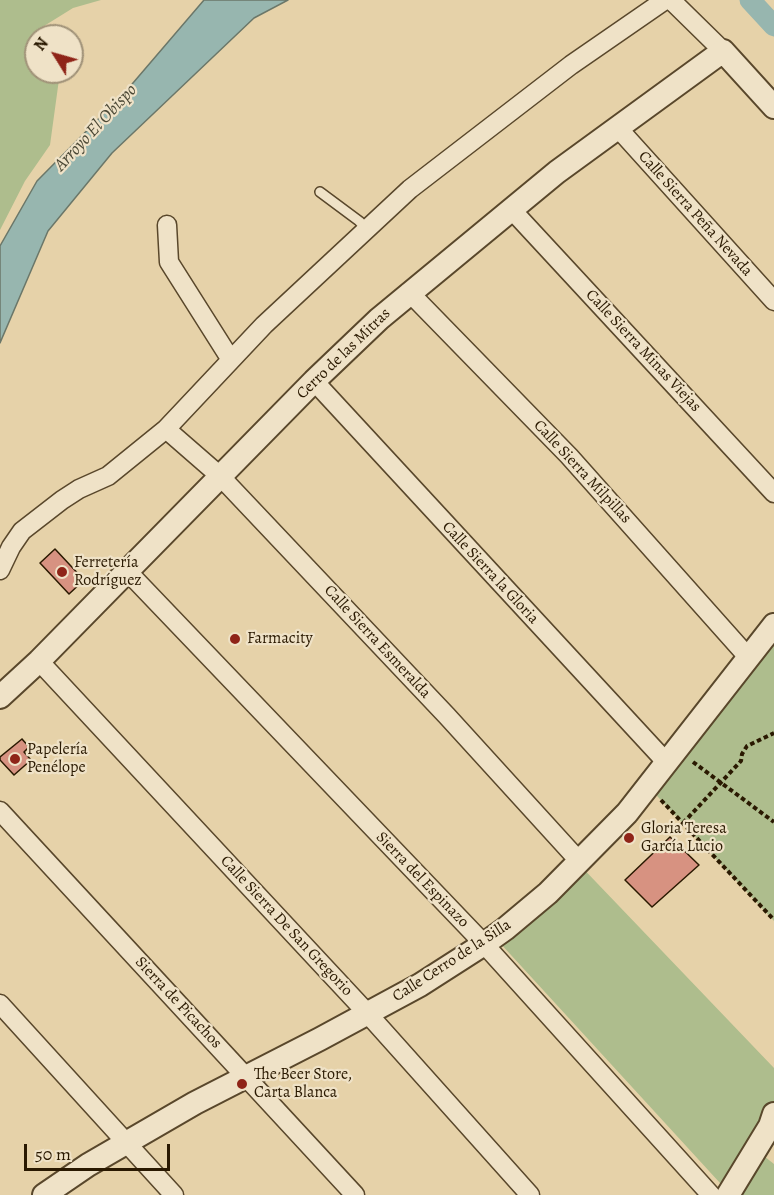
<!DOCTYPE html>
<meta charset="utf-8">
<style>
body{margin:0}
#map{position:relative;width:774px;height:1195px;overflow:hidden;background:#e6d2a9;font-family:Alegreya,serif}
canvas{display:block}
.north{position:absolute;left:24px;top:24px;width:60px;height:60px;box-sizing:border-box;background:#efe2c7;border:2px solid #a09278;border-radius:50%;rotate:307deg;font-size:16px;font-weight:700;line-height:24px;text-align:center;color:#2a1901}
.north::after{content:'';display:block;margin:auto;width:21px;height:27px;background:#8f2418;clip-path:polygon(50% 0,100% 100%,50% 72%,0 100%)}
.scale{position:absolute;left:24px;top:1144px;width:146px;height:27px;box-sizing:border-box;border:3px solid #2a1901;border-top:0;padding-left:8px;font-size:18px;line-height:21px;white-space:nowrap;color:#2a1901;-webkit-text-stroke:4px #efe2c7;paint-order:stroke}
</style>
<div id="map">
<canvas width="774" height="1195"></canvas>
<div class="north">N</div>
<div class="scale">50 m</div>
</div>
<script>
const c = document.querySelector('canvas').getContext('2d');
c.lineJoin = 'round';
function fillPath(path, color) { c.fillStyle = color; c.fill(path, 'evenodd'); }
const shape = rows => new Path2D(rows.map(r => 'M' + r).join(''));
function trace(path, color, width, dash) { c.strokeStyle = color; c.lineWidth = width; c.lineCap = dash ? 'butt' : 'round'; c.setLineDash(dash || []); c.stroke(path); }
function drawText(font, color, halo, rows, align = 'center') {
  c.font = font + ' Alegreya,serif'; c.lineWidth = 4.5; c.setLineDash([]); c.textBaseline = 'middle'; c.strokeStyle = halo; c.fillStyle = color; for (const [text, x, y, turn = 0] of rows) {
    c.save(); c.translate(x, y); c.rotate((+turn || 0) * Math.PI / 180); c.textAlign = isNaN(turn) ? turn : align; if (halo) c.strokeText(text, 0, 0); c.fillText(text, 0, 0); c.restore();
  }
}
fillPath(shape([
 [0,0,101,0,73,8,36,31,36,72,60,72,50,145,25,181,0,230],
 [774,626,774,921,644,782],
 [574,859,774,1068,774,1121,760,1153,774,1164,774,1195,731,1195,489,931]
]), '#aebd8d');
const water = shape([
 [204,0,288,0,254,18,112,153,48,231,0,343,0,246,37,181,127,90,204,0]
]);
fillPath(water, '#97b6af');
trace(water, '#6b7769', 1.5);
trace(shape([
 [750,0,774,26]
]), '#97b6af', 21);
const building = shape([
 [55,549,84,580,69,594,40,563,55,549],
 [22,739,29,747,24,752,31,760,14,775,0,760,0,757,22,739],
 [670,837,699,865,652,907,625,880,670,837]
]);
fillPath(building, '#d79281');
trace(building, '#2a1901', 1.5);
const service = shape([
 [320,192,359,221,367,229]
]);
const minor = shape([
 [671,0,723,51],
 [617,127,774,301],
 [511,209,774,493],
 [167,225,169,262,231,360],
 [409,292,569,456,748,657],
 [314,381,667,763],
 [166,429,220,476,447,716,580,862],
 [0,570,11,547,22,531,62,500,79,489,108,476,166,429,264,325,410,189,571,65,665,0],
 [127,571,484,944,711,1195],
 [39,661,368,1014,530,1195],
 [0,811,355,1195],
 [0,1004,174,1195]
]);
const tertiary = shape([
 [0,697,39,661,314,381,379,319,557,172,723,51,774,107],
 [44,1195,88,1165,195,1103,320,1039,420,985,484,944,505,929,548,893,627,813,774,625],
 [728,1195,770,1126,774,1114]
]);
trace(service, '#59472b', 12);
trace(minor, '#59472b', 21);
trace(tertiary, '#59472b', 26);
trace(shape([
 [693,762,774,822],
 [661,800,774,920],
 [683,823,741,761,742,754,747,746,774,733]
]), '#2a1901', 4, [4.5, 3]);
trace(service, '#efe2c7', 9);
trace(minor, '#efe2c7', 18);
trace(tertiary, '#efe2c7', 22);
for (const [x, y, r, color] of [
 [62,572,6,"#8f2418"],
 [235,639,6,"#8f2418"],
 [15,759,6,"#8f2418"],
 [629,838,6,"#8f2418"],
 [242,1084,6,"#8f2418"]
]) { const dot = new Path2D(); dot.arc(x, y, r, 0, 2 * Math.PI); c.fillStyle = color; c.fill(dot); trace(dot, '#efe2c7', 2); }
drawText('16px', '#2a1901', '#efe2c7', [
 ["Calle Sierra Peña Nevada",695,214,48],
 ["Calle Sierra Minas Viejas",643,351,47],
 ["Cerro de las Mitras",344,354,-44],
 ["Calle Sierra Milpillas",582,472,47],
 ["Calle Sierra la Gloria",490,573,47],
 ["Calle Sierra Esmeralda",377,642,47],
 ["Sierra del Espinazo",422,880,46],
 ["Calle Sierra De San Gregorio",286,926,47],
 ["Calle Cerro de la Silla",452,961,-33],
 ["Sierra de Picachos",178,1003,47]
]);
drawText('16px', '#2a1901', '#efe2c7', [
 ["Ferretería",74,563],
 ["Rodríguez",74,581],
 ["Farmacity",247,639],
 ["Papelería",27,750],
 ["Penélope",27,768],
 ["Gloria Teresa",641,829],
 ["García Lucio",641,847],
 ["The Beer Store,",254,1075],
 ["Carta Blanca",254,1093]
], 'left');
drawText('italic 18px', '#4b4835', '#efe2c7', [
 ["Arroyo El Obispo",96,128,-47]
]);
</script>
